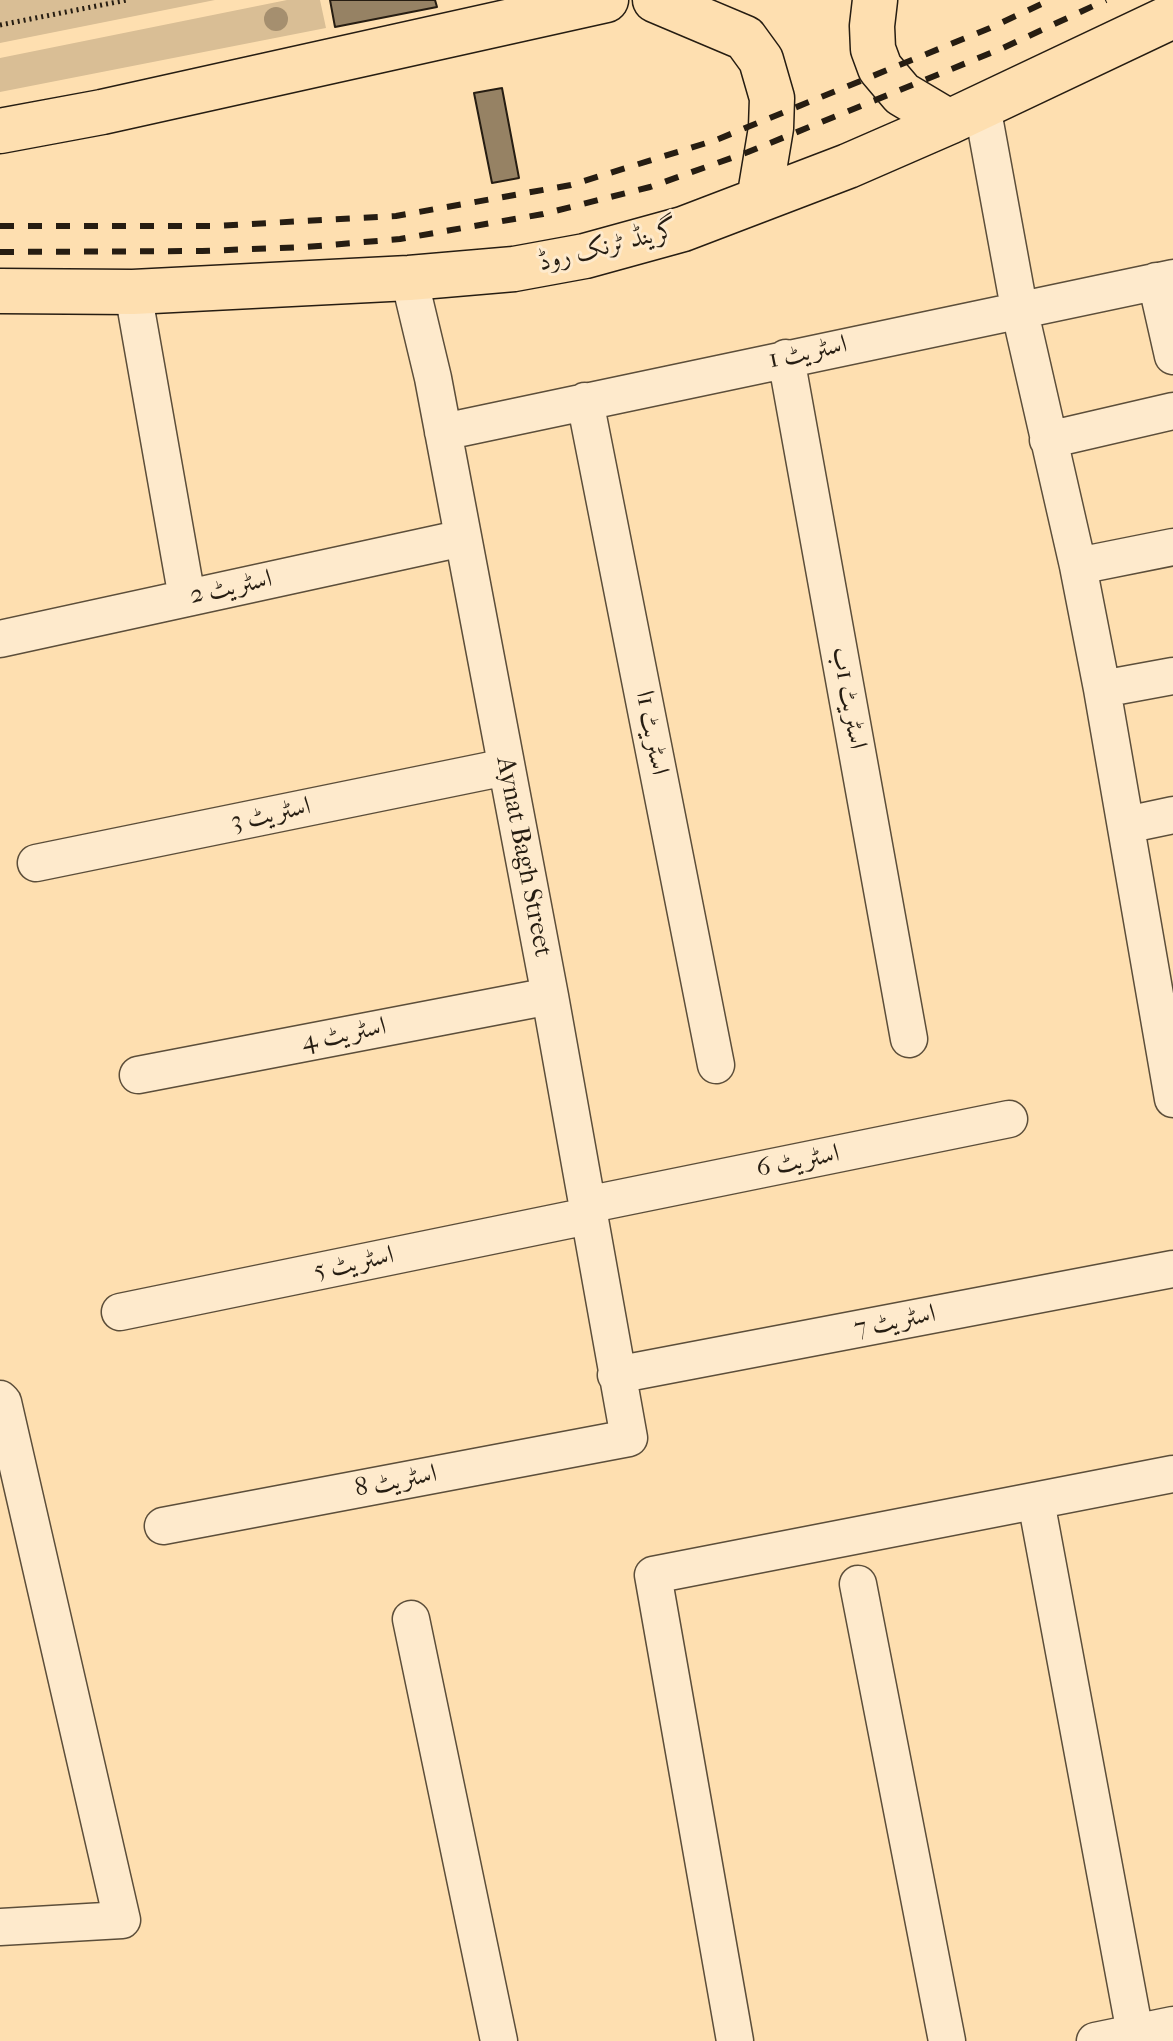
<!DOCTYPE html>
<meta charset="utf-8">
<style>
body{margin:0}
canvas{display:block;background:#fedfb0}
</style>
<canvas width="1173" height="2041"></canvas>
<script>
const c = document.querySelector('canvas').getContext('2d');
c.lineJoin = 'round';
function fillPath(path, color) { c.fillStyle = color; c.fill(path, 'evenodd'); }
const shape = rows => new Path2D(rows.map(r => 'M' + r).join(''));
function trace(path, color, width, dash) { c.strokeStyle = color; c.lineWidth = width; c.lineCap = dash ? 'butt' : 'round'; c.setLineDash(dash || []); c.stroke(path); }
function drawText(font, color, halo, rows, align = 'center') {
  c.font = font + ' "IM FELL French Canon",Amiri,serif'; c.lineWidth = 6; c.setLineDash([]); c.textBaseline = 'middle'; c.strokeStyle = halo; c.fillStyle = color; for (const [text, x, y, turn = 0] of rows) {
    c.save(); c.translate(x, y); c.rotate((+turn || 0) * Math.PI / 180); c.textAlign = isNaN(turn) ? turn : align; if (halo) c.strokeText(text, 0, 0); c.fillText(text, 0, 0); c.restore();
  }
}
fillPath(shape([
 [0,0,215,0,0,43],
 [287,0,320,0,326,28,0,92,0,58]
]), '#d9be95');
const building = shape([
 [330,0,435,0,437,7,335,27,330,0],
 [502,88,519,178,492,183,474,93,502,88]
]);
fillPath(building, '#968264');
trace(building, '#261d12', 2);
const street = shape([
 [982,106,1019,308,1078,566,1102,689,1173,1099],
 [1156,281,1173,356],
 [133,292,187,598],
 [786,358,909,1039],
 [585,401,716,1065],
 [443,432,1173,278],
 [1048,440,1173,411],
 [1078,566,1173,547],
 [0,639,463,538],
 [1102,689,1173,676],
 [1126,825,1173,815],
 [36,863,506,767],
 [138,1075,550,996],
 [586,1205,1009,1119],
 [120,1312,588,1216],
 [616,1375,1173,1269],
 [0,1399,3,1402,122,1920,0,1927],
 [1036,1501,1135,2033],
 [163,1526,629,1438,550,996,433,378,409,278],
 [858,1584,947,2041],
 [411,1619,499,2041],
 [735,2041,653,1575,1173,1474],
 [1095,2041,1173,2025]
]);
const primary = shape([
 [655,0,745,38,761,60,772,98,771,128,759,200],
 [875,0,872,26,873,49,880,68,902,94,949,122],
 [0,131,102,112,606,0],
 [0,291,133,292,409,278,514,269,585,256,683,229,848,166,949,122,1173,16]
]);
trace(street, '#5c4e3a', 39);
trace(primary, '#261d12', 47);
trace(shape([
 [0,25,127,0]
]), '#261d12', 5, [2, 4]);
trace(street, '#feeacc', 36);
trace(primary, '#fedfb0', 44);
trace(shape([
 [0,226,214,226,396,216,571,185,716,140,990,28,1050,0],
 [0,252,202,251,306,247,400,239,543,214,650,187,748,152,1003,48,1106,0]
]), '#261d12', 6, [14, 14]);
c.fillStyle = '#a58f6f';
for (const [x, y] of [
 [276,19]
]) { c.beginPath(); c.arc(x, y, 12, 0, 2 * Math.PI); c.fill(); }
drawText('26px', '#261d12', '#feeacc', [
 ["گرینڈ ٹرنک روڈ",608,247,-14],
 ["اسٹریٹ 1",808,353,-12],
 ["اسٹریٹ 2",231,588,-12],
 ["اسٹریٹ 1ب",848,698,80],
 ["اسٹریٹ 1ا",651,733,79],
 ["اسٹریٹ 3",271,815,-12],
 ["Aynat Bagh Street",523,857,79],
 ["اسٹریٹ 4",344,1035,-11],
 ["اسٹریٹ 6",798,1162,-11],
 ["اسٹریٹ 5",354,1264,-12],
 ["اسٹریٹ 7",895,1322,-11],
 ["اسٹریٹ 8",396,1482,-11]
]);
</script>
